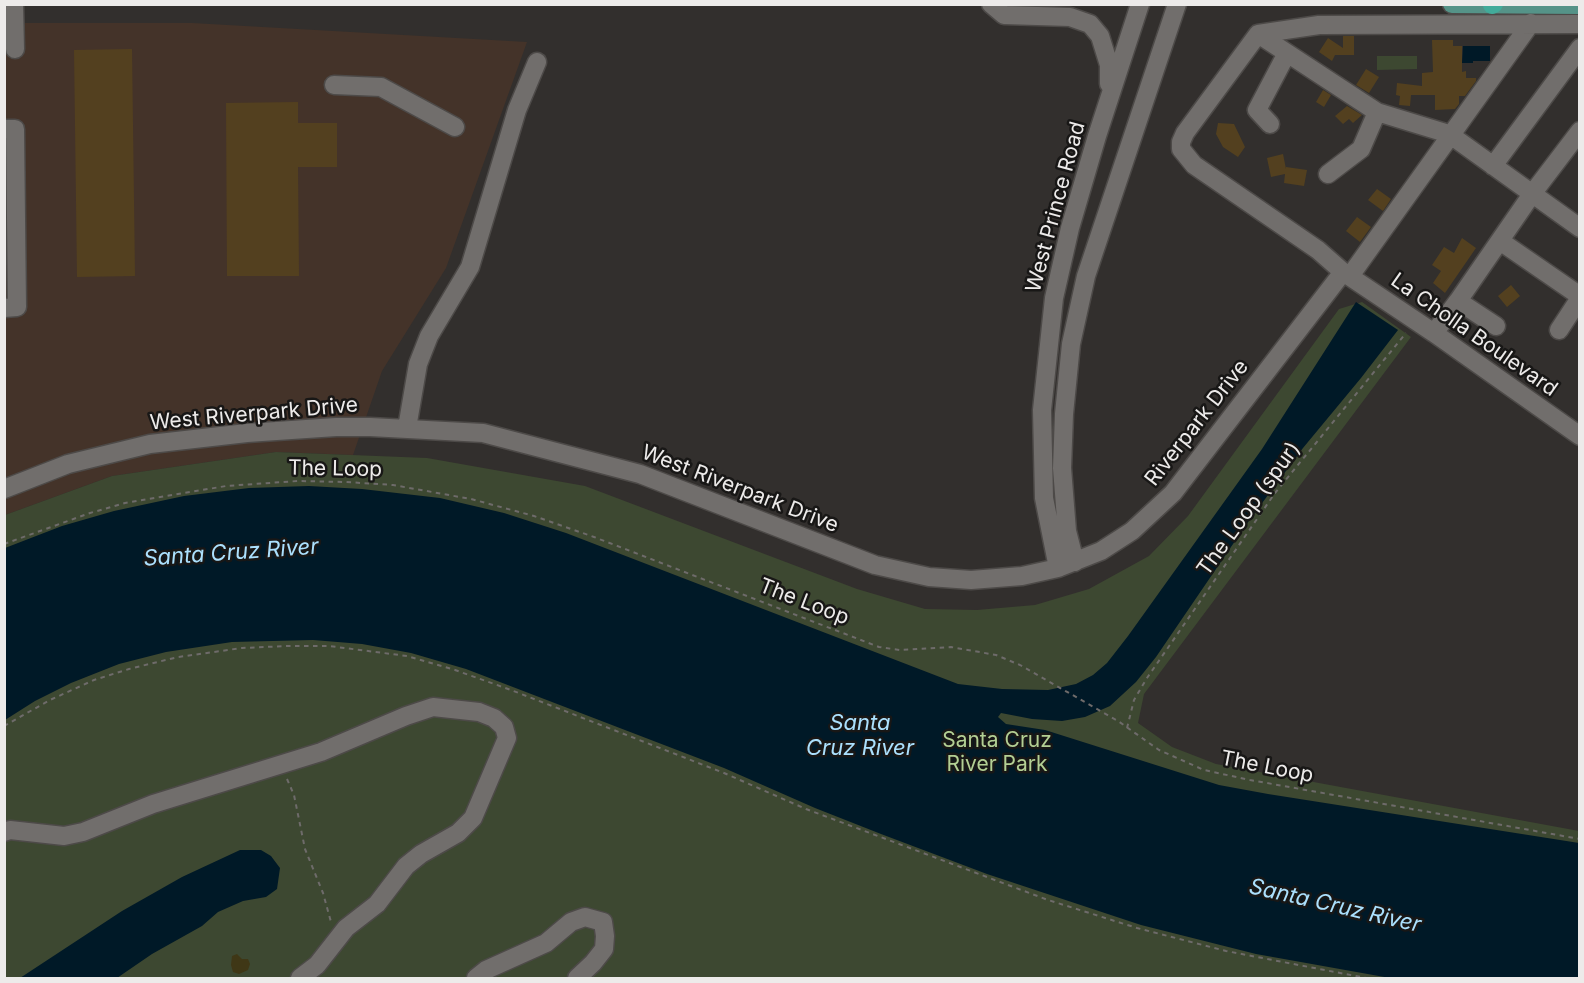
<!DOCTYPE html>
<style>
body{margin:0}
#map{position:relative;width:1584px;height:983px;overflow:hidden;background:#322f2d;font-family:Inter,sans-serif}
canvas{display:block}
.frame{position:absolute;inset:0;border:6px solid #edebea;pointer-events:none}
</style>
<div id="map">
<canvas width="1584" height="983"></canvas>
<div class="frame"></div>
</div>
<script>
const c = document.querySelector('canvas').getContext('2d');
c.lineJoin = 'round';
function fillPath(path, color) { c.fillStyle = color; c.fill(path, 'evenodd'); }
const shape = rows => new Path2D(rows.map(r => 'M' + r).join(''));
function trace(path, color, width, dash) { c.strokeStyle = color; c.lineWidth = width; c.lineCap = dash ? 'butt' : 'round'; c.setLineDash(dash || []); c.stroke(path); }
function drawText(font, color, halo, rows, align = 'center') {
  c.font = font + ' Inter,sans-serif'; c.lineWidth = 5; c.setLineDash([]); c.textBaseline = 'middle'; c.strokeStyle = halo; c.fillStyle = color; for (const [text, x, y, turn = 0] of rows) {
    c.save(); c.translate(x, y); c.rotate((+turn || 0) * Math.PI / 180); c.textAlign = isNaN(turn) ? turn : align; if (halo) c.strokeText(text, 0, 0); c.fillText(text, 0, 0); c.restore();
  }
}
fillPath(shape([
 [5,23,192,23,527,42,446,268,382,371,353,455,276,452,112,476,5,515]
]), '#443329');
fillPath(shape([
 [1377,56,1417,56,1417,69,1377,70],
 [1362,302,1411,337,1144,694,1138,723,1172,747,1216,764,1579,831,1579,978,5,978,5,515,112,476,276,452,427,458,585,486,857,589,925,609,977,610,1035,605,1089,589,1149,556,1188,516,1339,309]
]), '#3d4831');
fillPath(shape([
 [237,954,242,959,248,959,250,964,248,970,239,974,233,972,231,965,232,956]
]), '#3f3716');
fillPath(shape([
 [1463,46,1490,46,1490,61,1473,61,1473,63,1462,63],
 [1356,302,1398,330,1361,378,1303,448,1248,522,1156,657,1136,682,1110,706,1085,717,1062,721,1032,719,1001,713,998,717,1006,724,1045,730,1219,785,1268,794,1579,843,1579,978,1390,978,1256,954,1141,925,987,874,881,834,815,808,724,768,466,669,411,653,362,644,313,640,232,642,166,652,119,664,71,683,35,701,5,720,5,548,62,526,114,511,184,496,249,488,309,486,362,489,440,498,504,513,566,533,958,684,1002,689,1048,690,1076,684,1093,675,1107,663,1128,636,1262,449],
 [240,850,261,850,271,856,280,868,277,889,266,897,243,901,218,912,202,926,152,954,117,978,20,978,122,911,182,877]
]), '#001927');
fillPath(shape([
 [1343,36,1354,36,1354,55,1335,55,1332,61,1319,52,1328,38,1343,48],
 [1432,40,1453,40,1453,46,1462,46,1462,72,1466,71,1466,78,1476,78,1476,81,1465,96,1459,96,1459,104,1455,109,1435,110,1435,95,1411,95,1410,106,1399,105,1400,96,1396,95,1397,83,1422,86,1422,73,1433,72],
 [132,49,135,276,77,277,74,50],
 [1366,69,1379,77,1369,93,1356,85],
 [1323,90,1331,95,1324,107,1316,102],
 [298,102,298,123,337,123,337,167,298,167,299,276,227,276,226,103],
 [1347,106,1362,115,1353,123,1349,119,1343,124,1335,116],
 [1218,123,1234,124,1245,147,1238,157,1223,147,1216,134],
 [1283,154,1286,169,1286,167,1307,170,1304,186,1284,183,1285,174,1271,177,1267,158],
 [1377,189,1391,199,1383,211,1368,200],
 [1357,217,1371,227,1360,242,1346,231],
 [1462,238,1476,248,1445,293,1433,283,1441,271,1432,265,1444,247,1454,253],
 [1511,285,1520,296,1507,307,1498,296]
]), '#53401f');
const minor = shape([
 [14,4,15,49],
 [991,4,1004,15,1070,17,1090,24,1100,36,1109,65,1109,84],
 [1580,24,1319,25,1258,34,1185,133,1181,142,1181,149,1194,165,1318,250,1343,272,1434,333,1580,436],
 [1258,34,1377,112,1449,134,1580,228],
 [334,85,381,87,455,127],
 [1270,124,1257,110,1287,53],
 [4,129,15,129,17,307,4,308],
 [1493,166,1580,48],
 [1328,174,1361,149,1377,112],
 [1500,241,1580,296],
 [1350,276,1531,23],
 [1496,326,1458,301,1532,194,1580,131],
 [1559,330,1580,298],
 [1434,333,1458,301],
 [407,428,418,364,429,336,470,267,517,110,537,62],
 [4,489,68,464,150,444,247,433,336,427,370,427,483,433,640,474,875,565,929,577,971,580,1022,576,1058,568,1101,551,1132,531,1173,493,1343,272],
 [1075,562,1067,531,1062,468,1064,414,1071,344,1086,276,1177,4],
 [1058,568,1044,498,1042,410,1054,298,1070,228,1097,136,1140,4],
 [4,832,10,830,64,836,83,832,153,804,321,752,406,716,433,707,479,712,494,718,504,727,507,738,473,818,458,833,421,854,406,866,377,904,346,928,317,965,300,978],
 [476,978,486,970,546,943,571,922,585,917,603,922,605,936,604,949,593,963,577,978]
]);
const major = shape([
 [1452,4,1580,5]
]);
const highway = shape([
 [1492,5,1494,4]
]);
trace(minor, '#4d4a48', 21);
trace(major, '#4d4a48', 21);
trace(highway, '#4d4a48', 21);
trace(shape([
 [4,544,90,513,125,503,226,486,298,481,346,482,393,485,471,499,534,516,594,537,879,647,900,650,951,647,996,655,1020,665,1118,721,1159,750,1204,770,1250,780,1580,839],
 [4,726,50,700,94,680,129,669,178,657,242,648,287,646,329,646,407,656,455,670,511,690,724,773,806,809,1048,900,1137,928,1226,951,1366,978],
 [1127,728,1134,700,1147,678,1275,493,1406,333],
 [287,779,294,795,305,849,323,893,331,922]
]), '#6e6b6a', 2, [4.5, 4.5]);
trace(minor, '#716e6c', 18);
trace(major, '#559388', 18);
trace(highway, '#42ab9a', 18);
drawText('21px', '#edebea', '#181716', [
 ["West Prince Road",1056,207,-75],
 ["La Cholla Boulevard",1474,335,35],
 ["West Riverpark Drive",254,414,-5],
 ["Riverpark Drive",1197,423,-52],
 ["The Loop",335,469,1],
 ["West Riverpark Drive",740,489,21],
 ["The Loop (spur)",1249,509,-54],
 ["The Loop",804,602,21],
 ["The Loop",1267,767,11]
]);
drawText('21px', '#b3cf94', '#181716', [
 ["Santa Cruz",997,741],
 ["River Park",997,765]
]);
drawText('italic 22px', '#abe0fd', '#181716', [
 ["Santa Cruz River",231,553,-4],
 ["Santa",860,723],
 ["Cruz River",860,748],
 ["Santa Cruz River",1335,906,13]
]);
</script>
